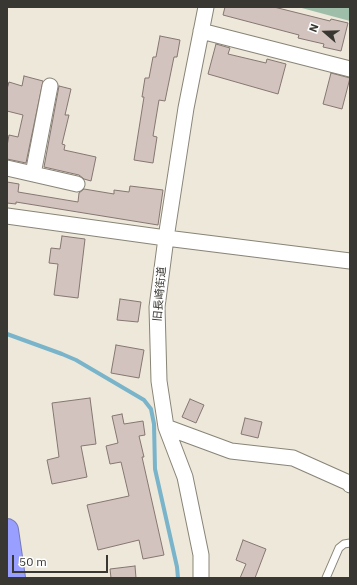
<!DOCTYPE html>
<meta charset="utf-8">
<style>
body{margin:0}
#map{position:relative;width:357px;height:585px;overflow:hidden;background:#ede8da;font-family:"IBM Plex Sans",sans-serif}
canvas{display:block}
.frame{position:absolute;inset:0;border:8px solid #393732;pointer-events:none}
.north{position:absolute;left:305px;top:12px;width:40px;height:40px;-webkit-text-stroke:3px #fff;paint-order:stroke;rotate:290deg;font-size:11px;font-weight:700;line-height:16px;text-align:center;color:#393732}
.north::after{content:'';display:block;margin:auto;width:14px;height:18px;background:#393732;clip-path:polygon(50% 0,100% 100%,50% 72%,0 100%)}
.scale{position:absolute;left:12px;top:555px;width:96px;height:18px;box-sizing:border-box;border:2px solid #393732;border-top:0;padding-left:5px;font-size:12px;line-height:14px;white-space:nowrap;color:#393732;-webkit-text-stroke:3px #fff;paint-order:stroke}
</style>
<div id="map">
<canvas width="357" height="585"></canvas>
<div class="frame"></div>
<div class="north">N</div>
<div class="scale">50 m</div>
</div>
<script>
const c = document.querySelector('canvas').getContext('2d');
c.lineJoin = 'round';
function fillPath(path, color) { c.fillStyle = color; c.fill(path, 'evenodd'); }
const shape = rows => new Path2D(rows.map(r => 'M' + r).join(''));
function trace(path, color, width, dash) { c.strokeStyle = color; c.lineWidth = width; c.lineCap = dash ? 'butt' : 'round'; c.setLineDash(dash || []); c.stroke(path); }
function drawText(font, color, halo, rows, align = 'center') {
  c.font = font + ' "IBM Plex Sans","Noto Sans JP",sans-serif'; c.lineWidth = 3.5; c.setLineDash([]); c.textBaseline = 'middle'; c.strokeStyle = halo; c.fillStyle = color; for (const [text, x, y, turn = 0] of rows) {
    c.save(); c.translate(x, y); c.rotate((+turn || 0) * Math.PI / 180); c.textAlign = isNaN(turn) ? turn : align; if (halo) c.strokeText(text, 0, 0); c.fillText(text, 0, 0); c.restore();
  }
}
fillPath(shape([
 [298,7,350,7,350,21]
]), '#9ebeaa');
trace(shape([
 [7,334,62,354,76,360,144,400,151,409,154,424,155,469,177,567,178,578]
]), '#79b4ca', 4);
const building = shape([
 [225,7,274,7,330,21,331,19,348,23,341,51,323,47,324,44,298,38,299,35,223,15,225,7],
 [160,36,180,40,177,57,174,57,165,101,159,100,153,136,157,137,153,163,134,160,144,97,142,97,145,78,149,78,153,57,156,57,160,36],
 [216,44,230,48,228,54,266,63,267,59,286,64,278,94,208,74,216,44],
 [331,73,350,78,342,109,323,104,331,73],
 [24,76,43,81,26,163,7,159,7,146,9,135,18,137,23,115,7,111,7,89,9,82,22,86,24,76],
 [59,86,71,89,65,115,69,115,62,144,65,145,64,150,96,157,91,181,84,179,79,175,44,167,59,86],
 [7,182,19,184,18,192,78,202,79,193,84,189,114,194,114,190,129,192,130,186,163,190,158,225,16,202,16,204,7,203,7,182],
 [62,236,85,239,78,298,54,295,58,264,49,263,51,248,60,249,62,236],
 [120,299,141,302,138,322,117,320,120,299],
 [116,345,144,350,139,378,111,373,116,345],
 [90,398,96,444,81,446,87,477,52,484,47,460,59,457,52,403,90,398],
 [190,399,204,405,196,423,182,417,190,399],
 [122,414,124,424,143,421,145,435,139,436,144,457,142,457,164,555,143,559,139,540,98,550,87,505,129,496,121,462,110,464,106,446,118,443,112,416,122,414],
 [245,418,262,422,258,438,241,434,245,418],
 [243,540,266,549,255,578,240,578,246,564,236,560,243,540],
 [135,566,136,578,111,578,110,569,135,566]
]);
fillPath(building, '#d3c3be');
trace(building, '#857672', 1);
const lane = shape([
 [326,578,339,548,344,544,350,543]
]);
const street = shape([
 [201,31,350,69],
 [7,168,77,184],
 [33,174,50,86],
 [7,216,166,238,350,261],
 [166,427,231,451,293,458,349,483,350,485],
 [201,578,201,555,185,477,166,427,159,381,157,307,166,238,186,108,206,7]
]);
const highway = shape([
 [7,530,14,578]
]);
trace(lane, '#888477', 9);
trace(street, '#888477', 17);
trace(highway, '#777bb7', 24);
trace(lane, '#fff', 7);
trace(street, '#fff', 15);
trace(highway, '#999ffe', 22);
drawText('11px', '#393732', '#fff', [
 ["旧長崎街道",160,294,-85]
]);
</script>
